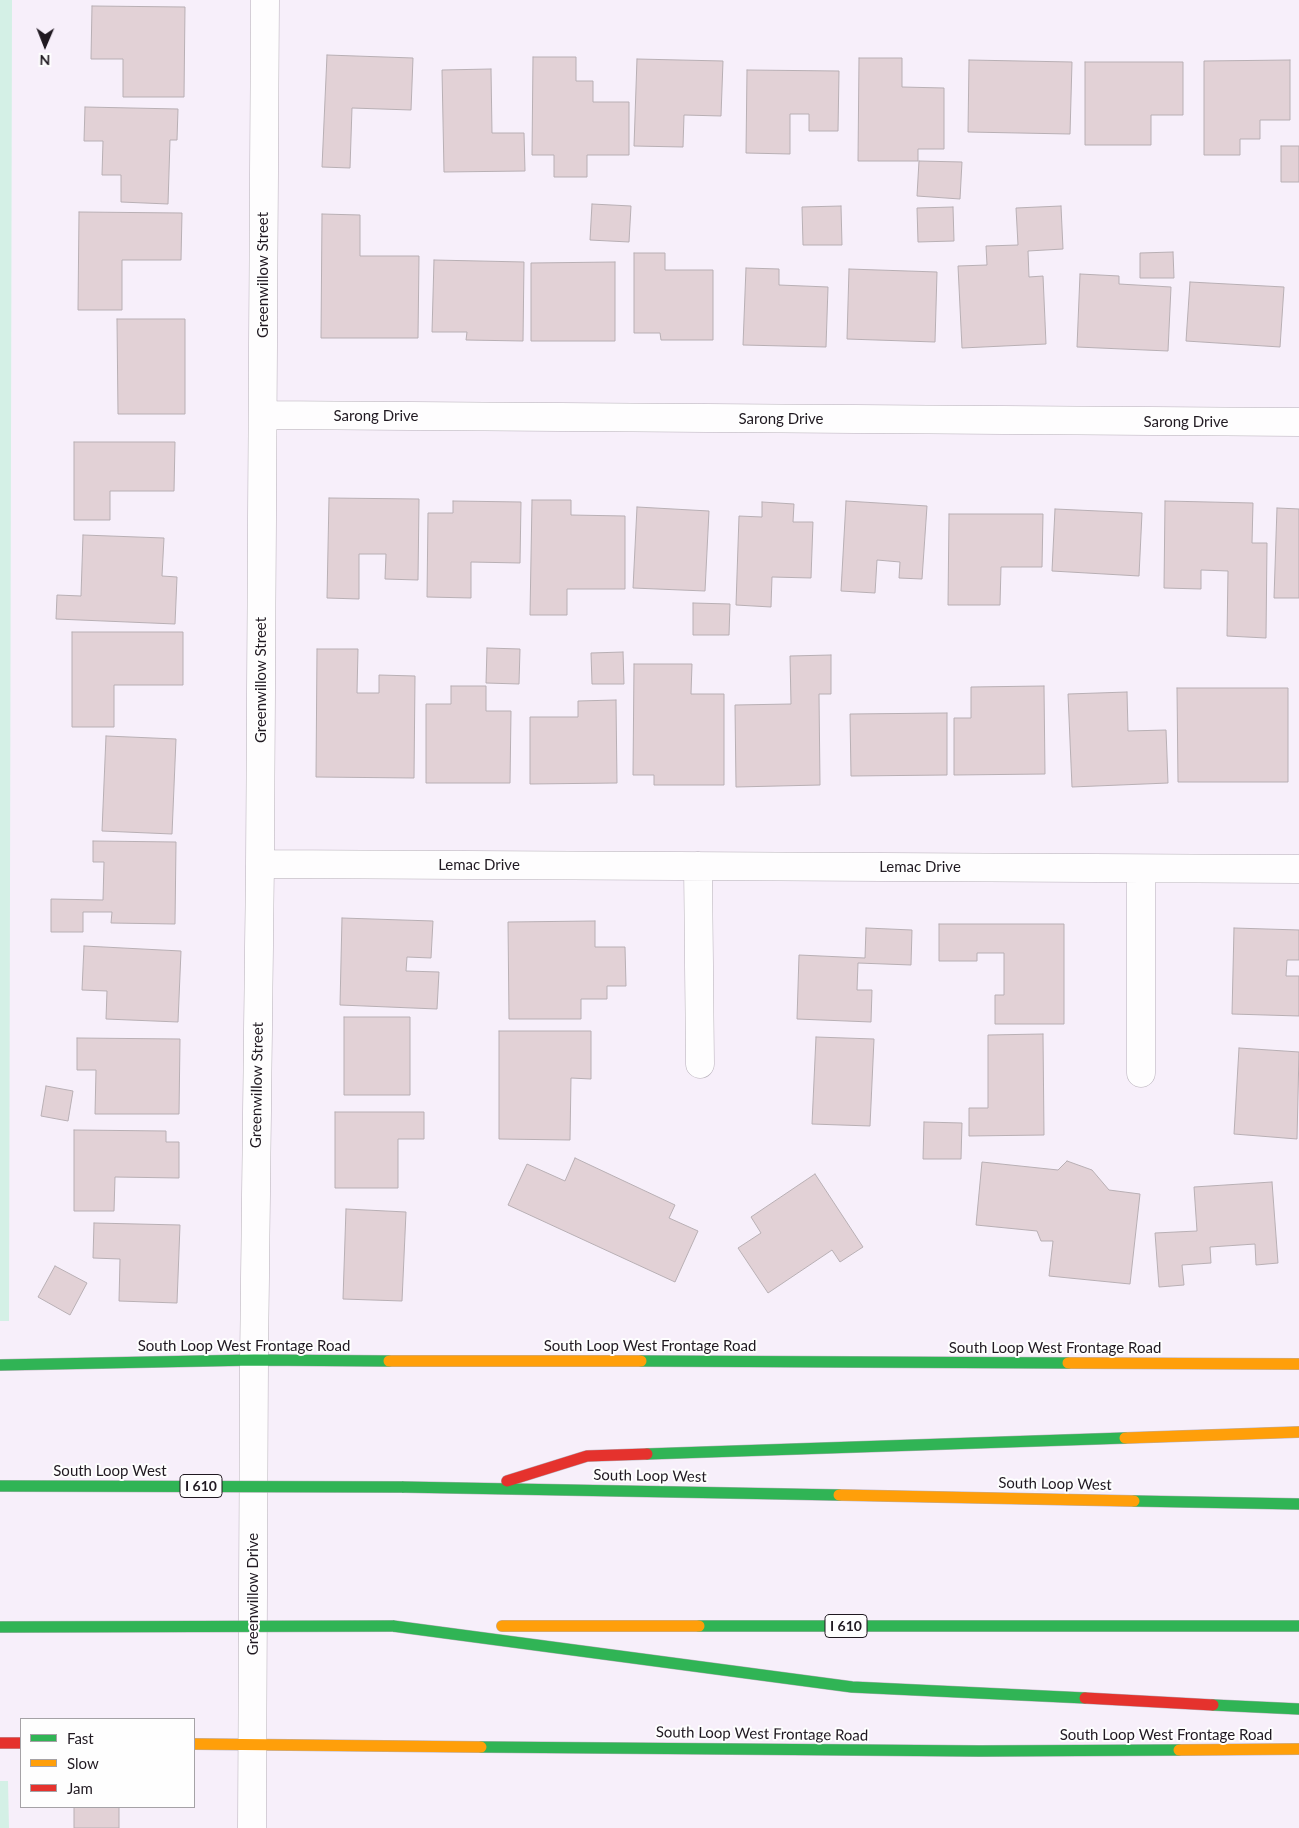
<!DOCTYPE html>
<style>
body{margin:0}
#map{position:relative;width:1299px;height:1828px;overflow:hidden;background:#f7effa;font-family:Lato,sans-serif}
canvas{display:block}
.legend{position:absolute;left:20px;top:1718px;width:175px;height:90px;box-sizing:border-box;background:#fefefe;border:1px solid #a5a2a6;margin:0;padding:6px 9px;list-style:none;font-size:15px;color:#201921}
.legend li{display:flex;align-items:center;gap:10px;height:25px}
.legend b{width:25px;border:1px solid #a5a2a6}
.north{position:absolute;left:20px;top:20px;width:50px;height:50px;-webkit-text-stroke:4px #fefefe;paint-order:stroke;rotate:181deg;font-size:14px;font-weight:700;line-height:20px;text-align:center;color:#201921}
.north::after{content:'';display:block;margin:auto;width:18px;height:22px;background:#201921;clip-path:polygon(50% 0,100% 100%,50% 72%,0 100%)}
</style>
<div id="map">
<canvas width="1299" height="1828"></canvas>
<ul class="legend">
<li><b style="height:6px;background:#30b455"></b>Fast</li>
<li><b style="height:6px;background:#ff9f0a"></b>Slow</li>
<li><b style="height:6px;background:#e5322d"></b>Jam</li>
</ul>
<div class="north">N</div>
</div>
<script>
const c = document.querySelector('canvas').getContext('2d');
c.lineJoin = 'round';
function fillPath(path, color) { c.fillStyle = color; c.fill(path, 'evenodd'); }
const shape = rows => new Path2D(rows.map(r => 'M' + r).join(''));
function trace(path, color, width, dash) { c.strokeStyle = color; c.lineWidth = width; c.lineCap = dash ? 'butt' : 'round'; c.setLineDash(dash || []); c.stroke(path); }
function drawText(font, color, halo, rows, align = 'center') {
  c.font = font + ' Lato,sans-serif'; c.lineWidth = 4; c.setLineDash([]); c.textBaseline = 'middle'; c.strokeStyle = halo; c.fillStyle = color; for (const [text, x, y, turn = 0] of rows) {
    c.save(); c.translate(x, y); c.rotate((+turn || 0) * Math.PI / 180); c.textAlign = isNaN(turn) ? turn : align; if (halo) c.strokeText(text, 0, 0); c.fillText(text, 0, 0); c.restore();
  }
}
fillPath(shape([
 [0,0,12,0,9,1321,0,1321],
 [0,1781,8,1781,9,1828,0,1828]
]), '#d4f0e6');
const building = shape([
 [92,6,185,7,184,97,123,97,123,59,91,59,92,6],
 [327,55,413,58,411,110,352,108,350,168,322,167,327,55],
 [533,57,576,57,576,81,593,81,593,102,629,102,629,155,587,155,587,177,554,177,554,155,532,155,533,57],
 [859,58,902,58,902,87,944,88,944,149,918,149,918,161,858,161,859,58],
 [637,59,723,61,721,116,684,115,683,147,634,146,637,59],
 [969,60,1072,62,1070,134,968,132,969,60],
 [1290,60,1290,120,1260,120,1260,139,1240,139,1240,155,1204,155,1204,61,1290,60],
 [1085,62,1183,62,1183,115,1151,115,1151,145,1085,145,1085,62],
 [491,69,492,133,524,133,525,171,444,172,442,70,491,69],
 [747,70,839,71,838,131,809,131,809,114,790,114,790,154,746,153,747,70],
 [85,107,178,109,177,140,170,140,168,204,121,202,121,175,102,175,103,141,84,141,85,107],
 [1281,146,1299,146,1299,182,1281,182,1281,146],
 [919,161,962,162,960,199,917,196,919,161],
 [592,204,631,206,629,242,590,240,592,204],
 [841,206,842,245,803,245,802,207,841,206],
 [1061,206,1063,249,1028,251,1029,277,1043,276,1046,344,962,348,958,266,987,265,986,246,1018,245,1016,208,1061,206],
 [953,207,954,241,918,242,917,208,953,207],
 [79,212,182,213,181,260,122,260,122,310,78,310,79,212],
 [322,214,360,215,360,256,419,256,418,338,321,338,322,214],
 [1173,252,1174,278,1140,278,1140,253,1173,252],
 [634,253,665,253,665,270,713,270,713,340,661,340,660,333,634,333,634,253],
 [434,260,524,262,523,341,466,340,467,332,432,332,434,260],
 [615,262,615,341,531,341,531,263,615,262],
 [746,268,779,269,779,285,828,287,826,347,743,345,746,268],
 [849,269,937,272,935,342,847,339,849,269],
 [1080,274,1119,276,1119,284,1171,287,1168,351,1077,347,1080,274],
 [1190,282,1284,287,1280,347,1186,341,1190,282],
 [117,319,185,319,185,414,118,414,117,319],
 [74,442,175,442,174,491,110,491,110,520,74,520,74,442],
 [329,498,419,499,418,580,385,579,386,554,359,554,359,599,327,598,329,498],
 [532,500,571,500,571,515,625,516,625,589,567,589,567,615,530,615,532,500],
 [453,501,521,502,520,563,471,562,471,598,427,597,428,513,453,513,453,501],
 [846,501,927,506,922,579,899,578,900,562,877,560,875,593,841,591,846,501],
 [1165,501,1253,503,1252,543,1267,543,1266,638,1227,636,1228,571,1201,570,1201,589,1164,588,1165,501],
 [762,502,794,504,793,522,813,522,811,578,772,577,771,607,736,605,739,516,762,517,762,502],
 [637,507,709,511,705,591,633,588,637,507],
 [1277,508,1299,509,1299,598,1274,598,1277,508],
 [1055,509,1142,513,1139,576,1052,571,1055,509],
 [949,514,1043,514,1042,567,1001,567,1000,605,948,605,949,514],
 [83,535,164,538,162,576,177,577,175,624,56,619,57,595,81,596,83,535],
 [693,603,730,604,729,635,693,635,693,603],
 [72,632,183,632,183,685,114,685,114,727,72,727,72,632],
 [487,648,520,649,519,684,486,683,487,648],
 [317,649,358,649,357,693,379,693,379,675,415,676,414,778,316,777,317,649],
 [623,652,624,684,592,684,591,653,623,652],
 [831,655,831,694,819,694,820,785,736,787,735,705,791,704,790,656,831,655],
 [634,664,692,664,691,694,724,694,724,785,654,785,654,775,633,775,634,664],
 [451,686,486,686,486,711,511,711,510,783,426,783,426,704,451,704,451,686],
 [1044,686,1045,774,954,775,954,718,971,718,971,687,1044,686],
 [1177,688,1288,688,1288,782,1178,782,1177,688],
 [1127,692,1128,731,1166,730,1168,783,1072,787,1068,694,1127,692],
 [616,700,617,783,530,784,530,717,578,717,578,701,616,700],
 [947,713,947,775,851,776,850,714,947,713],
 [106,736,176,739,172,834,102,831,106,736],
 [93,841,176,842,175,924,111,923,112,912,83,912,83,932,51,932,51,899,103,900,104,862,93,862,93,841],
 [342,918,433,921,431,958,407,957,406,971,439,972,437,1009,340,1005,342,918],
 [595,921,595,947,625,947,626,986,607,986,607,999,581,999,581,1019,509,1019,508,922,595,921],
 [939,924,1064,924,1064,1024,995,1024,995,995,1004,995,1004,953,977,953,977,961,939,961,939,924],
 [866,928,912,930,911,965,858,963,857,990,872,990,871,1022,797,1019,799,955,865,958,866,928],
 [1234,928,1299,930,1299,960,1287,960,1286,976,1299,976,1299,1016,1232,1014,1234,928],
 [84,946,181,951,178,1022,106,1019,107,991,82,990,84,946],
 [344,1017,410,1017,410,1095,344,1095,344,1017],
 [499,1031,591,1031,591,1079,571,1078,570,1140,499,1139,499,1031],
 [1043,1034,1044,1135,969,1136,969,1108,988,1108,988,1035,1043,1034],
 [816,1037,874,1039,870,1126,812,1124,816,1037],
 [77,1038,180,1039,179,1114,95,1114,96,1070,77,1070,77,1038],
 [1239,1048,1299,1052,1297,1139,1234,1134,1239,1048],
 [46,1086,73,1091,68,1121,41,1116,46,1086],
 [335,1112,424,1112,424,1139,398,1139,398,1188,335,1188,335,1112],
 [924,1122,962,1123,961,1159,923,1159,924,1122],
 [74,1130,166,1131,166,1142,179,1142,179,1178,115,1177,114,1211,74,1211,74,1130],
 [575,1158,675,1205,669,1218,698,1231,675,1282,508,1205,527,1164,565,1181,575,1158],
 [1067,1161,1092,1170,1109,1190,1140,1194,1130,1284,1049,1276,1053,1241,1041,1241,1037,1231,976,1225,982,1162,1058,1170,1067,1161],
 [815,1174,863,1247,840,1262,832,1250,768,1293,738,1248,761,1233,751,1217,815,1174],
 [1272,1182,1278,1263,1256,1265,1255,1244,1210,1247,1211,1263,1182,1265,1184,1285,1159,1287,1155,1233,1197,1231,1194,1187,1272,1182],
 [346,1209,406,1212,402,1301,343,1299,346,1209],
 [94,1223,180,1225,177,1303,119,1301,120,1259,93,1258,94,1223],
 [55,1266,87,1283,70,1315,38,1297,55,1266],
 [74,1807,119,1807,119,1828,74,1828,74,1807]
]);
fillPath(building, '#e2d1d6');
trace(building, '#b8afb4', 1);
const street = shape([
 [263,415,1299,422],
 [260,864,1299,869],
 [698,866,700,1064],
 [1141,1073,1141,869],
 [252,1828,254,1360,260,864,265,0]
]);
const fast = shape([
 [641,1361,1068,1363],
 [0,1365,254,1360,389,1361],
 [647,1454,1125,1438],
 [402,1487,839,1495],
 [1134,1501,1299,1504],
 [393,1626,852,1687,1085,1698],
 [699,1626,1299,1626],
 [1213,1705,1299,1709],
 [481,1747,979,1751,1179,1750]
]);
const slow = shape([
 [389,1361,641,1361],
 [1068,1363,1299,1364],
 [1125,1438,1299,1432],
 [839,1495,1134,1501],
 [502,1626,699,1626],
 [194,1744,481,1747],
 [1179,1750,1299,1749]
]);
const jam = shape([
 [507,1481,587,1456,647,1454],
 [1085,1698,1213,1705],
 [0,1743,21,1743]
]);
trace(street, '#b6afb8', 29);
trace(fast, '#b6afb8', 12);
trace(slow, '#b6afb8', 12);
trace(jam, '#b6afb8', 12);
trace(street, '#fefdfe', 28);
trace(fast, '#30b455', 11);
trace(slow, '#ff9f0a', 11);
trace(jam, '#e5322d', 11);
const fastBridge = shape([
 [0,1486,402,1487],
 [0,1627,393,1626]
]);
trace(fastBridge, '#b6afb8', 12, []);
trace(fastBridge, '#30b455', 11);
for (const [x, y, w] of [
 [201,1486,42],
 [846,1626,42]
]) { const box = new Path2D(); box.roundRect(x - w / 2, y - 11.5, w, 23, 4); c.fillStyle = '#fefefe'; c.fill(box); trace(box, '#201921', 1); }
drawText('bold 14px', '#201921', null, [
 ["I 610",201,1486],
 ["I 610",846,1626]
]);
drawText('15px', '#201921', '#fefefe', [
 ["Greenwillow Street",263,275,-90],
 ["Sarong Drive",376,416],
 ["Sarong Drive",781,419],
 ["Sarong Drive",1186,422],
 ["Greenwillow Street",261,680,-90],
 ["Lemac Drive",479,865],
 ["Lemac Drive",920,867],
 ["Greenwillow Street",257,1085,-89],
 ["South Loop West Frontage Road",244,1346],
 ["South Loop West Frontage Road",650,1346],
 ["South Loop West Frontage Road",1055,1348],
 ["South Loop West",110,1471],
 ["South Loop West",650,1476,1],
 ["South Loop West",1055,1484,1],
 ["Greenwillow Drive",253,1594,-90],
 ["South Loop West Frontage Road",762,1734,1],
 ["South Loop West Frontage Road",1166,1735]
]);
</script>
